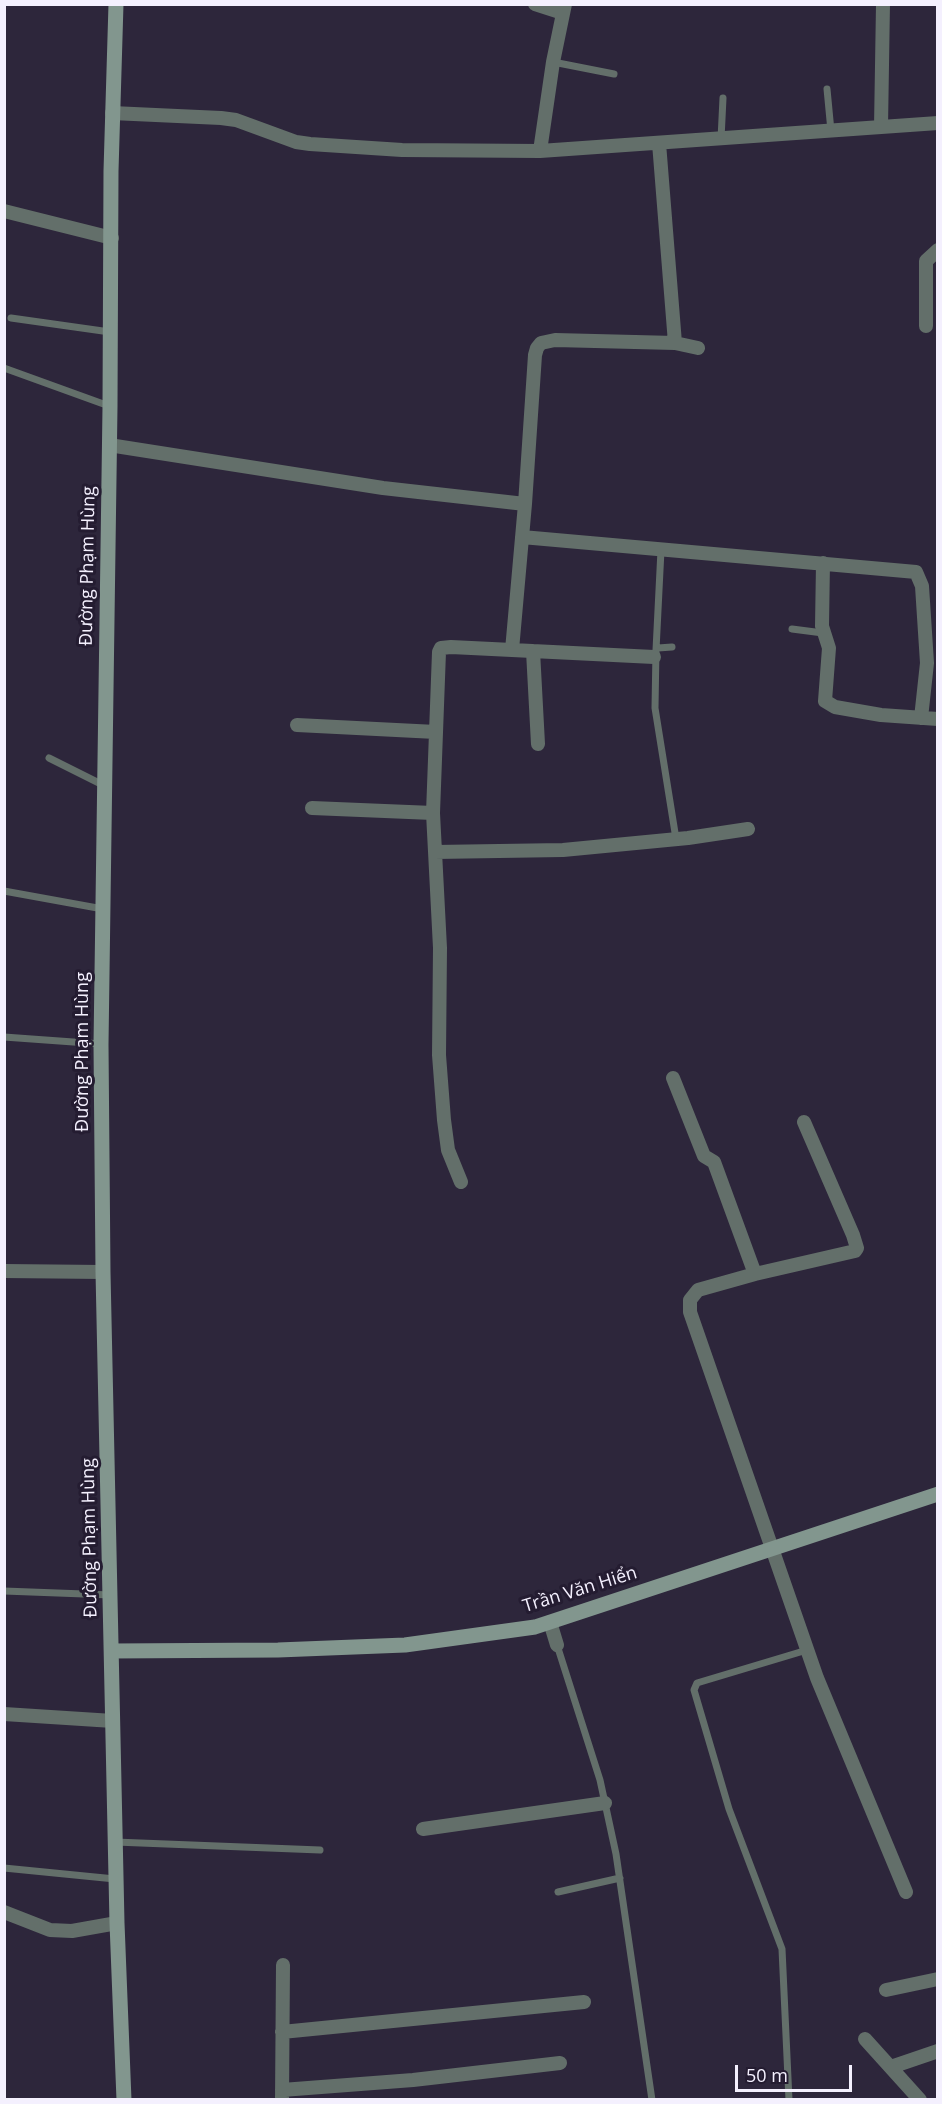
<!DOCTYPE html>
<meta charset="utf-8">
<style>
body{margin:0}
#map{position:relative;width:942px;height:2104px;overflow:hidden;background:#2d263b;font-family:"Open Sans",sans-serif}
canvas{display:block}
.frame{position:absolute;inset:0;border:6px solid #f4f0fe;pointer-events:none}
.scale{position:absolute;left:735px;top:2065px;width:117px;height:27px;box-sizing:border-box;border:3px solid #f4f0fe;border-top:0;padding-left:8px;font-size:18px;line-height:21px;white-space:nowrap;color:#f4f0fe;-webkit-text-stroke:4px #241c31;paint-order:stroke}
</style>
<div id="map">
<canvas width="942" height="2104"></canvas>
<div class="frame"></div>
<div class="scale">50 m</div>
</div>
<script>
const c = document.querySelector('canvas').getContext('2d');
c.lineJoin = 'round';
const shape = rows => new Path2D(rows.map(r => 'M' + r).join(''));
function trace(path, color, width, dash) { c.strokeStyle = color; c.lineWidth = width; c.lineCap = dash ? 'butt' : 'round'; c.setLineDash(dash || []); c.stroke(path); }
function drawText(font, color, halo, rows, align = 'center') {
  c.font = font + ' "Open Sans",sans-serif'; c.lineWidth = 6; c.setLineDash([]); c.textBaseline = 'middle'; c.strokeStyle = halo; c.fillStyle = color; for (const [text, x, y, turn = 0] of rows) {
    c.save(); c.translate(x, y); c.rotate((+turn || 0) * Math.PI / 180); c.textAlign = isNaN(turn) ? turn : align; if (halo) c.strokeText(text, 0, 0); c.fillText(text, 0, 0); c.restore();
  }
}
trace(shape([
 [553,62,614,74],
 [827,89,831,131],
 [721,139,723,98],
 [11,318,110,332],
 [4,368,109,406],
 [792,629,823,633],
 [672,647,658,648,656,650,655,708,676,839],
 [656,650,661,550],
 [49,758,105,786],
 [4,891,103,909],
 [4,1037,101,1044],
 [4,1591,111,1595],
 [557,1645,600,1780,616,1854,652,2100],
 [115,1842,320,1850],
 [4,1868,115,1879],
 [558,1892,620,1878],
 [789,2100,782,1949,729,1809,694,1690,697,1683,807,1650]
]), '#636f6a', 7);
trace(shape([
 [535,4,563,13],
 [112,113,221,118,236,120,296,142,310,144,402,150,540,151,938,123],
 [881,127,883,4],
 [540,151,553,62,565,4],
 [4,211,112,238],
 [926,326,926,261,938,250],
 [675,343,698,348],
 [109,445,383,488,525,504,535,355,537,348,541,343,555,340,675,343,659,143],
 [522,537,916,572,922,586,927,663,921,718],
 [823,563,822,626,829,648,825,701,835,707,881,715,938,719],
 [512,650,654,657],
 [533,651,538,744],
 [297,725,436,732],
 [312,808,433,813],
 [435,852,563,850,688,838,748,829],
 [673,1078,704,1156,714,1162,755,1274],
 [804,1122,853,1235,857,1248,855,1251,755,1274,698,1290,690,1300,690,1312,817,1678,906,1892],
 [461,1182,448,1150,444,1120,439,1055,440,948,433,813,439,652,441,648,451,647,512,650,525,504],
 [4,1271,103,1272],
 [550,1622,557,1645],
 [4,1714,113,1721],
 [423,1829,605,1803],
 [4,1912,50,1930,72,1931,117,1923],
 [886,1990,938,1979],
 [282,2032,584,2002],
 [865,2039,920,2100],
 [891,2067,938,2051],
 [282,2090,413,2080,560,2063],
 [282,2100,283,1965]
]), '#636f6a', 14);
trace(shape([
 [116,4,111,171,110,407,101,1044,103,1272,117,1923,124,2100],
 [112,1651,278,1650,405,1645,535,1627,938,1494]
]), '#82968e', 15);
drawText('18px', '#f4f0fe', '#241c31', [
 ["Đường Phạm Hùng",88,566,-89],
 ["Đường Phạm Hùng",83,1052,-90],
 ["Đường Phạm Hùng",90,1538,-91],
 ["Trần Văn Hiển",580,1590,-17]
]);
</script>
